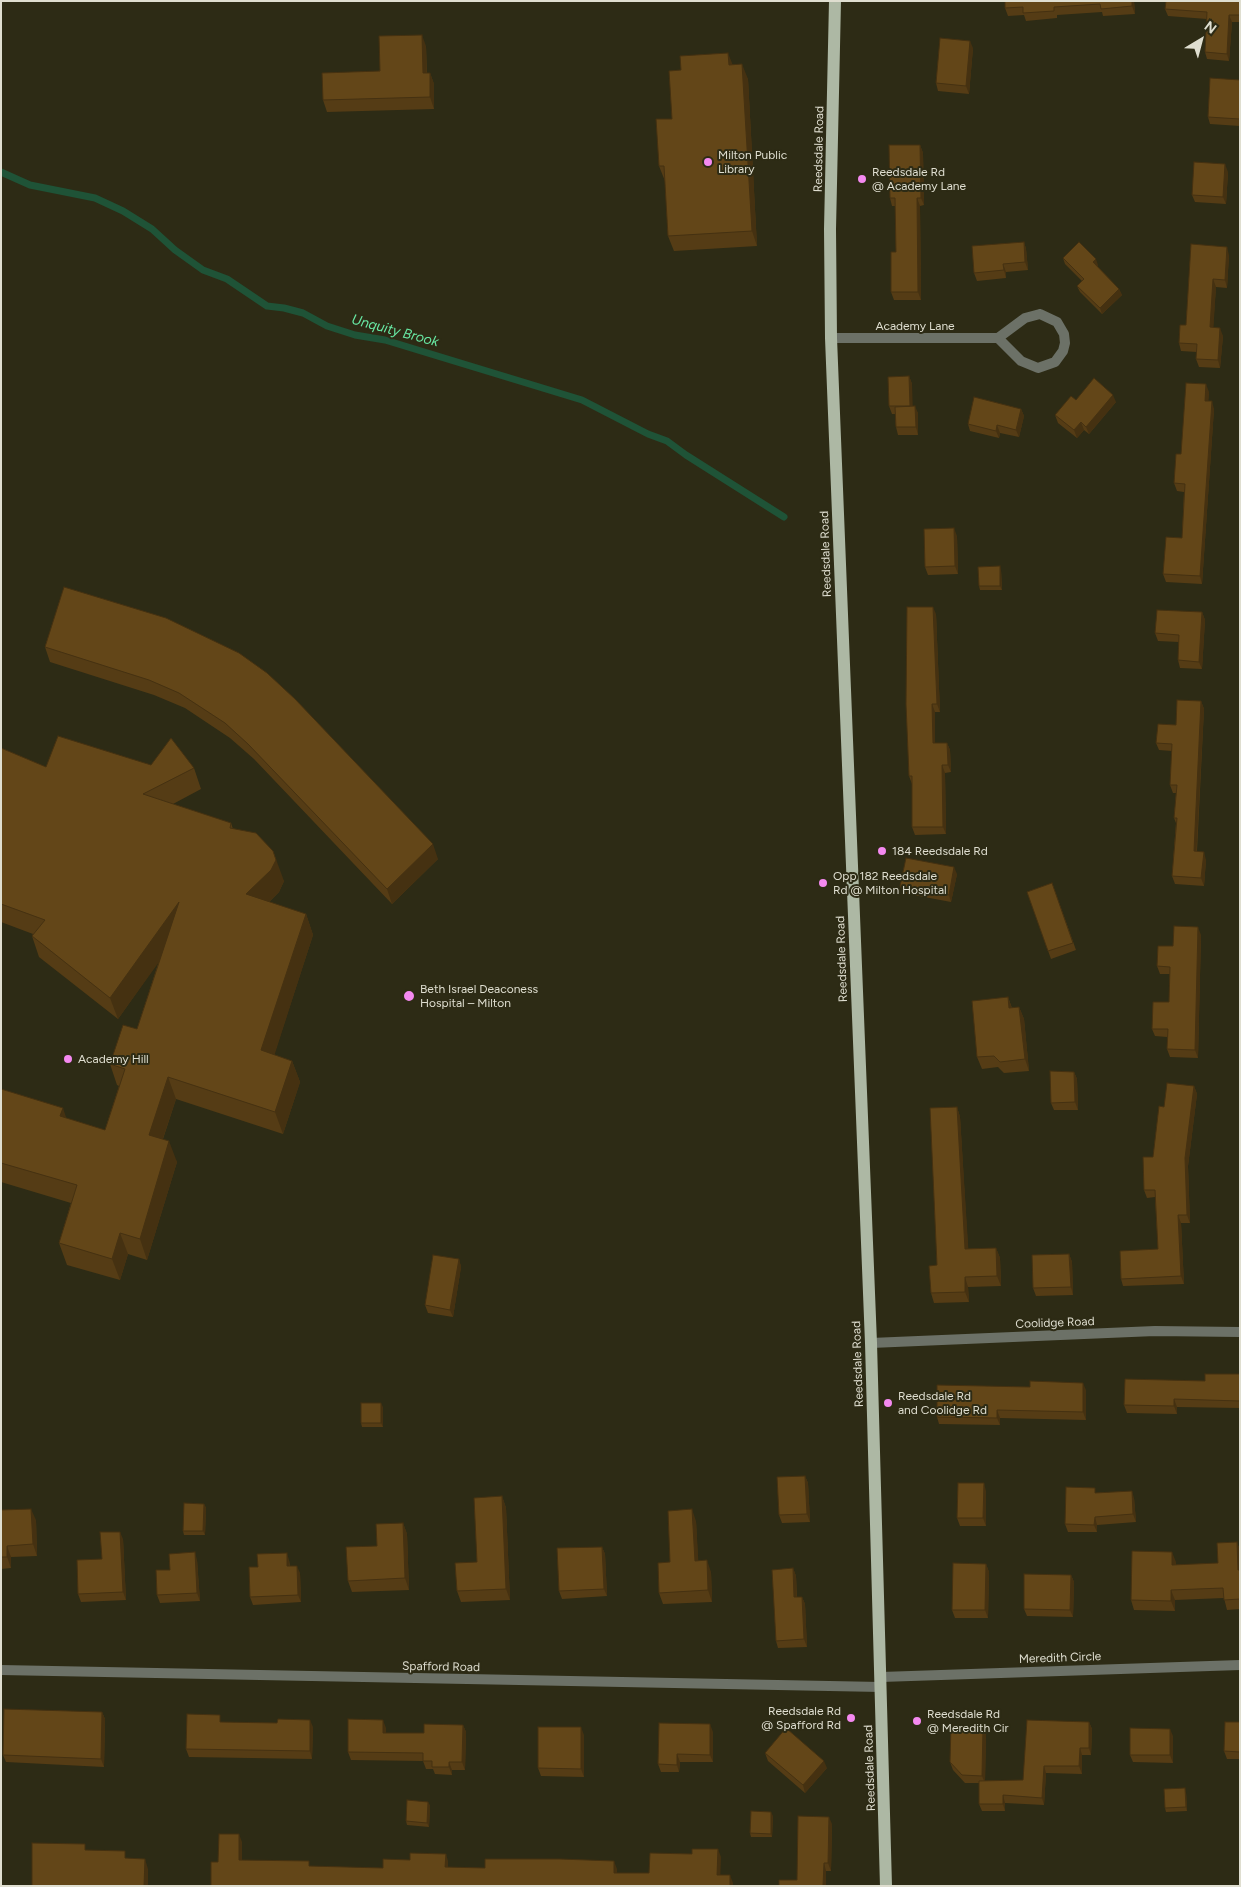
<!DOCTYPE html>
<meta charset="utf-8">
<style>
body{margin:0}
#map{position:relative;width:1241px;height:1887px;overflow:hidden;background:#2d2b15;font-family:Figtree,sans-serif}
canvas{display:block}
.frame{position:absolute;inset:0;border:2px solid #dfded0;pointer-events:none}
.north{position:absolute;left:1176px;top:15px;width:50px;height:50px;-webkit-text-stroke:4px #2d2b15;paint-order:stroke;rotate:37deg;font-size:14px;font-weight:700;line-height:20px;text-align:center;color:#dfded0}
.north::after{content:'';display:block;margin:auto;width:18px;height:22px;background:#dfded0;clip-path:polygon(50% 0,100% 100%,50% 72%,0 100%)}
</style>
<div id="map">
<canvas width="1241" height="1887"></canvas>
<div class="frame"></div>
<div class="north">N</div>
</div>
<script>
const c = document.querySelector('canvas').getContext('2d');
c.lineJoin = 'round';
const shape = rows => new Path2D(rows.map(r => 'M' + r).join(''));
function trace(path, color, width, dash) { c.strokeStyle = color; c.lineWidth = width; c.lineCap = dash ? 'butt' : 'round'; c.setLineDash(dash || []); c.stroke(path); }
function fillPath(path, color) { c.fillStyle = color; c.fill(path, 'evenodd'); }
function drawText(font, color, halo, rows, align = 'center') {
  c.font = font + ' Figtree,sans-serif'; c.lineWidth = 4; c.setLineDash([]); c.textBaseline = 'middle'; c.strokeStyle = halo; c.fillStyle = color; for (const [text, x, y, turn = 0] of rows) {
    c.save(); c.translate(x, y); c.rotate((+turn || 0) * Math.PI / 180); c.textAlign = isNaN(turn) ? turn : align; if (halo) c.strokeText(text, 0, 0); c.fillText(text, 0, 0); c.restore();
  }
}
trace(shape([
 [1,172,30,185,95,198,123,211,152,229,175,250,203,270,227,279,267,306,284,308,303,313,327,326,355,335,385,340,582,400,648,434,667,441,686,455,784,517]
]), '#1f5337', 7);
trace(shape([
 [1040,314,1057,322,1064,334,1065,343,1063,351,1055,362,1038,368,1021,361,998,338,1025,318,1040,314],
 [831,338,998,338],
 [871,1343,1155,1331,1240,1332],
 [1,1670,881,1687],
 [881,1677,1240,1665]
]), '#6c7167', 10);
trace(shape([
 [835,1,830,229,831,338,871,1343,886,1886]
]), '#adb8a4', 12);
fillPath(shape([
 [1005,1,1134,1,1135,14,1103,16,1102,12,1057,15,1057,18,1026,21,1024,15,1008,16,1005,8],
 [1240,1,1240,22,1232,22,1229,61,1207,59,1205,52,1207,19,1168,16,1165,9],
 [426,46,427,73,430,73,434,84,434,109,327,112,323,100],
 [973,48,969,94,938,91,936,83],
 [733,65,748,79,757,246,674,251,668,236,665,181,659,166,672,119],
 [1240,80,1240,126,1210,124,1208,117],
 [920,145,923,153,924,205,920,206,921,300,894,300,891,292,896,252,895,206,892,206,890,198],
 [1228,172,1226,204,1195,202,1192,195],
 [1024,242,1026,249,1028,270,1006,272,1006,278,977,281,974,273],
 [1191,244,1229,255,1227,288,1216,287,1213,327,1223,336,1220,368,1199,367,1196,359,1197,352,1181,351,1179,343,1186,325],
 [1063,258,1098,265,1097,266,1119,289,1122,295,1102,314,1080,292,1077,286,1082,281,1065,264],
 [909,376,912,384,912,406,918,413,918,435,898,435,896,427,895,414,892,414,889,406],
 [1209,392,1208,401,1214,409,1202,584,1166,582,1163,574,1182,538,1184,492,1177,491,1174,483,1181,454],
 [1076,400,1116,402,1089,434,1084,430,1077,438,1058,423,1055,415],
 [1021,409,1024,416,1019,437,1000,433,999,438,970,431,968,424],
 [957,536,958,574,928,575,925,567],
 [1001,570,1002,590,980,590,979,586],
 [64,587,438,859,392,904,254,759,230,738,185,708,154,695,50,662,45,647],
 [1202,612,1205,620,1202,669,1180,668,1178,660,1179,642,1158,641,1155,633],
 [936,614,940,712,935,712,935,743,947,743,950,750,951,772,945,773,946,834,915,835,912,827,912,784,909,776],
 [1201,701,1204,709,1197,851,1206,860,1204,886,1175,884,1172,876,1176,823,1174,818,1176,793,1173,793,1170,785,1172,751,1159,750,1156,743],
 [1,748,46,767,151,765,194,768,201,789,173,804,231,823,233,829,284,881,279,892,269,902,306,914,313,935,274,1055,292,1061,300,1082,283,1134,176,1099,163,1139,177,1162,147,1260,128,1254,120,1280,67,1265,59,1243,71,1203,1,1182,1,1089,66,1118,105,1130,119,1086,117,1085,110,1064,137,1029,159,961,118,1019,39,957,32,936,33,934,1,922],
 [957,874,951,902,903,893,900,886],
 [1052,883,1076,950,1051,959,1027,892],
 [1201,935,1198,1058,1170,1057,1167,1049,1167,1037,1155,1036,1152,1029,1169,1002,1170,974,1160,974,1157,966,1173,946],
 [1008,997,1012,1008,1019,1007,1024,1019,1029,1071,1004,1073,998,1067,982,1069,977,1057],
 [1074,1072,1077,1079,1078,1110,1054,1110,1051,1103],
 [1194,1086,1197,1094,1188,1166,1190,1223,1181,1223,1184,1284,1123,1286,1121,1279,1158,1249,1155,1197,1147,1198,1144,1190,1153,1157,1164,1107],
 [957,1107,960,1117,968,1249,996,1248,1000,1258,1001,1286,968,1287,969,1302,934,1303,931,1293,937,1265],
 [1069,1254,1072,1262,1073,1295,1036,1296,1033,1288],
 [459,1259,461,1267,453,1317,428,1313,425,1305],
 [1240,1374,1240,1408,1177,1407,1177,1414,1127,1413,1124,1405,1205,1381],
 [1086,1390,1086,1420,1000,1418,1000,1425,939,1424,937,1417],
 [383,1407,383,1427,362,1427,361,1423],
 [805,1476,808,1483,810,1522,782,1523,779,1515],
 [986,1491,986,1526,960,1526,957,1518],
 [1097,1493,1134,1498,1136,1522,1097,1525,1097,1532,1068,1532,1065,1524],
 [502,1496,506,1508,510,1600,461,1602,457,1591,477,1562],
 [204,1504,206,1508,205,1535,184,1535,183,1531],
 [1,1510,36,1520,37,1556,11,1557,11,1568,1,1569],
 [696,1521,698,1561,711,1572,712,1602,663,1604,659,1593,670,1562],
 [403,1523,407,1534,409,1590,352,1592,348,1581],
 [123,1539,126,1600,81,1602,78,1594,102,1559],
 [1237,1542,1240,1551,1240,1609,1227,1610,1224,1598,1175,1600,1175,1611,1134,1610,1131,1600,1176,1562,1176,1565,1218,1563],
 [602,1547,605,1554,607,1596,562,1599,559,1591],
 [197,1560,200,1601,160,1603,157,1595,170,1570],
 [289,1560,290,1566,300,1573,301,1602,253,1605,250,1597,258,1567],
 [986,1564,989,1572,988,1618,955,1618,952,1610],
 [793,1568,796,1576,797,1597,802,1597,805,1604,807,1647,778,1648,776,1641],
 [1071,1575,1074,1582,1073,1617,1027,1616,1024,1609],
 [102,1712,105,1719,104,1767,6,1762,3,1755],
 [223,1722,313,1727,312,1759,189,1757,186,1749],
 [1089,1722,1092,1729,1091,1755,1082,1755,1082,1774,1046,1773,1044,1805,1005,1803,1005,1811,982,1811,979,1804,979,1783,965,1783,953,1770,950,1762,983,1726,986,1733,985,1781,1023,1780],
 [1240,1722,1240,1759,1227,1759,1224,1751],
 [463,1725,466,1732,465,1770,452,1770,452,1775,435,1774,433,1769,426,1769,423,1761,351,1760,348,1752,386,1728,386,1733,424,1733],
 [713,1732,713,1762,680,1762,679,1772,661,1772,658,1764],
 [584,1735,584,1777,541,1776,538,1768],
 [1173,1736,1173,1763,1133,1762,1130,1755],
 [765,1753,827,1768,805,1793,768,1761],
 [1186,1792,1187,1811,1166,1812,1165,1808],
 [428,1802,430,1806,429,1827,407,1825,406,1821],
 [773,1816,772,1837,751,1837,750,1833],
 [832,1824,831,1871,826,1871,826,1886,779,1886,797,1880]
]), '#553c15');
fillPath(shape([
 [1132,1,1134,1,1135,14,1132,6],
 [1229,15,1232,22,1229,61,1227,54],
 [422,35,426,46,427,85,423,73],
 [970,41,973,48,969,94,966,86],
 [728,53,734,68,729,65],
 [742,64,748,79,757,246,752,231],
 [430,73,434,84,434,109,430,97],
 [920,145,923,153,924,205,921,198],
 [1225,164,1228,172,1226,204,1223,197],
 [917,198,920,206,921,300,918,292],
 [1024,242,1026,249,1028,270,1025,262],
 [1227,247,1229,255,1227,288,1225,280],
 [1096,259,1098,265,1095,268,1093,262],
 [1003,264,1006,272,1006,278,1004,270],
 [1213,279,1216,287,1213,335,1210,327],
 [1119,289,1122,295,1102,314,1100,308],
 [1220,328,1223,336,1220,368,1218,360],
 [909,376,912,384,913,414,910,406],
 [1206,384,1209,392,1208,408,1205,401],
 [1113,395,1116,402,1089,434,1086,427],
 [1212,401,1214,409,1202,584,1200,576],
 [915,406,918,413,918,435,916,427],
 [1021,409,1024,416,1019,437,1016,430],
 [1081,422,1084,430,1077,438,1074,430],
 [997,425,1000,433,999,438,996,431],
 [954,528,957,536,958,574,955,566],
 [1000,566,1001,570,1002,590,1000,586],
 [933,607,936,614,940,712,937,704],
 [1202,612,1205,620,1202,669,1199,662],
 [1201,701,1204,709,1196,859,1194,851],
 [932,704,935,712,935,751,933,743],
 [947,743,950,750,951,772,948,765],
 [942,765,945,773,946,834,943,827],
 [433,844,438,859,392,904,387,889],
 [273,851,284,881,279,892,254,916,246,894],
 [1204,852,1206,860,1204,886,1201,878],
 [954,867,957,874,951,902,949,895],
 [179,902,187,923,118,1019,110,998],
 [306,914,313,935,269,1072,261,1050],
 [1198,927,1201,935,1198,1058,1195,1050],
 [1008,997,1012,1009,1009,1008],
 [1019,1007,1024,1019,1029,1071,1025,1059],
 [292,1061,300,1082,283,1134,275,1112],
 [1074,1072,1077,1079,1078,1110,1075,1102],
 [168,1077,176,1099,157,1156,149,1135],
 [1194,1086,1197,1094,1188,1166,1190,1223,1187,1215,1185,1158],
 [957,1107,960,1117,969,1259,965,1249],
 [63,1108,70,1129,60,1116],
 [169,1141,177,1162,147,1260,140,1239],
 [1178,1215,1181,1223,1184,1284,1181,1276],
 [120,1233,128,1254,120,1280,112,1259],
 [996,1248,1000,1258,1001,1286,997,1276],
 [1069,1254,1072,1262,1073,1295,1071,1287],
 [459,1259,461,1267,453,1317,450,1310],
 [965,1277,968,1287,969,1302,965,1292],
 [1083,1383,1086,1390,1086,1420,1083,1412],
 [1174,1399,1177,1407,1177,1414,1174,1406],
 [381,1403,383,1407,383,1427,381,1423],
 [997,1410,1000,1418,1000,1425,997,1418],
 [805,1476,808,1483,810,1522,807,1514],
 [984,1483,986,1491,986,1526,983,1518],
 [1132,1491,1134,1498,1136,1522,1133,1514],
 [502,1496,506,1508,510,1600,506,1589],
 [204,1504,206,1508,205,1535,203,1531],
 [31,1509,36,1520,37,1556,33,1544],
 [692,1509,696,1521,699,1572,695,1561],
 [1095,1517,1097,1525,1097,1532,1094,1525],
 [403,1523,407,1534,409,1590,405,1578],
 [120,1532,123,1539,126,1600,123,1592],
 [1237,1542,1240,1551,1240,1575,1238,1570],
 [7,1546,11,1557,11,1568,7,1557],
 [602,1547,605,1554,607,1596,604,1589],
 [195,1552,197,1560,200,1601,197,1593],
 [1172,1552,1176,1562,1175,1574,1172,1565],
 [287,1553,289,1560,290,1574,287,1566],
 [707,1560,711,1572,712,1602,708,1590],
 [986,1564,989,1572,988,1618,985,1610],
 [297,1566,300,1573,301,1602,298,1595],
 [793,1568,796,1576,797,1605,794,1597],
 [1071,1575,1074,1582,1073,1617,1070,1610],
 [1171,1590,1175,1600,1175,1611,1171,1601],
 [802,1597,805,1604,807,1647,804,1639],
 [102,1712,105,1719,104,1767,101,1759],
 [310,1720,313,1727,312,1759,310,1751],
 [383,1720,386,1728,386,1740,383,1733],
 [1089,1722,1092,1729,1091,1755,1089,1748],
 [710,1724,713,1732,713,1762,710,1755],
 [463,1725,466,1732,465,1770,462,1762],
 [983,1726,986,1733,985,1783,982,1776],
 [581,1727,584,1735,584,1777,581,1769],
 [1170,1729,1173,1736,1173,1763,1170,1755],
 [1080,1748,1082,1755,1082,1774,1079,1766],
 [677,1754,680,1762,679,1772,677,1765],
 [824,1761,827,1768,805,1793,803,1785],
 [449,1762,452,1770,452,1775,449,1767],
 [1044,1766,1046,1773,1044,1805,1042,1798],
 [1185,1788,1186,1792,1187,1811,1186,1807],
 [1003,1795,1005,1803,1005,1811,1003,1804],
 [428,1802,430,1806,429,1827,427,1823],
 [771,1812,773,1816,772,1837,771,1834],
 [829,1817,832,1824,831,1871,828,1863],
 [239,1834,242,1842,242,1867,239,1860],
 [718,1849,721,1857,720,1883,717,1875],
 [446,1854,448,1861,448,1875,445,1867],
 [145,1859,148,1869,148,1886,144,1886],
 [614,1861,617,1869,617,1880,614,1873],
 [824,1863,826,1871,826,1886,823,1886],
 [730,1875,733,1883,733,1886,730,1886]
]), '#453111');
const building = shape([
 [1005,1,1132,1,1132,6,1101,9,1100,4,1054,7,1054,11,1023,13,1023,7,1005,8,1005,1],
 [1166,1,1240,1,1240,15,1229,15,1227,54,1205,52,1207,12,1165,9,1166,1],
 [422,35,423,73,430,73,430,97,323,100,322,73,380,71,379,36,422,35],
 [940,38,970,41,966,86,936,83,940,38],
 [728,53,729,65,742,64,752,231,668,236,664,166,659,166,656,119,672,119,669,71,681,70,680,56,728,53],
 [1210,78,1240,80,1240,119,1208,117,1210,78],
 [889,145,920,145,921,198,917,198,918,292,891,292,891,252,896,252,895,198,890,198,889,145],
 [1194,162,1225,164,1223,197,1192,195,1194,162],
 [1024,242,1025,262,1003,264,1004,270,974,273,972,246,1024,242],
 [1079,242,1096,259,1093,262,1119,289,1100,308,1077,286,1084,279,1063,258,1079,242],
 [1191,244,1227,247,1225,280,1213,279,1210,327,1220,328,1218,360,1196,359,1197,344,1179,343,1180,325,1186,325,1191,244],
 [909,376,910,406,889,406,888,377,909,376],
 [1094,378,1113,395,1086,427,1081,422,1074,430,1055,415,1071,396,1076,400,1094,378],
 [1186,383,1206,384,1205,401,1212,401,1200,576,1163,574,1166,537,1182,538,1185,484,1174,483,1176,454,1181,454,1186,383],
 [974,397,1021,409,1016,430,997,425,996,431,968,424,974,397],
 [915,406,916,427,896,427,895,407,915,406],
 [954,528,955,566,925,567,924,529,954,528],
 [1000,566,1000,586,979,586,978,567,1000,566],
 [64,587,166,618,239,653,267,673,295,699,433,844,387,889,248,744,225,723,179,693,149,680,45,647,64,587],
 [907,607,933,607,937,704,932,704,933,743,947,743,948,765,942,765,943,827,912,827,912,776,909,776,906,704,907,607],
 [1157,610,1202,612,1199,662,1178,660,1179,635,1155,633,1157,610],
 [1177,700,1201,701,1194,851,1204,852,1201,878,1172,876,1177,818,1174,818,1177,785,1170,785,1172,744,1156,743,1158,724,1176,725,1177,700],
 [58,736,151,765,171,738,194,768,143,794,231,823,230,828,256,833,273,851,276,860,271,870,246,894,306,914,261,1050,292,1061,275,1112,168,1077,149,1135,169,1141,140,1239,120,1233,112,1259,59,1243,77,1185,1,1163,1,1089,63,1108,60,1116,105,1130,125,1069,110,1064,123,1025,137,1029,179,902,110,998,32,936,45,920,1,904,1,748,46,767,58,736],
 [906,858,954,867,949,895,900,886,906,858],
 [1052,883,1073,943,1048,951,1027,892,1052,883],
 [1174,926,1198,927,1195,1050,1167,1049,1168,1029,1152,1029,1153,1002,1169,1002,1170,967,1157,966,1158,946,1173,946,1174,926],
 [1008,997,1009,1008,1019,1007,1025,1059,1000,1062,994,1056,977,1057,972,1001,1008,997],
 [1050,1071,1074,1072,1075,1102,1051,1103,1050,1071],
 [1167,1083,1194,1086,1185,1158,1187,1215,1178,1215,1181,1276,1121,1279,1120,1251,1158,1249,1155,1190,1144,1190,1143,1157,1153,1157,1159,1106,1164,1107,1167,1083],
 [957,1107,965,1249,996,1248,997,1276,965,1277,965,1292,931,1293,929,1266,937,1265,930,1108,957,1107],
 [1069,1254,1071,1287,1033,1288,1032,1255,1069,1254],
 [433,1255,459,1259,450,1310,425,1305,433,1255],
 [1205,1374,1240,1374,1240,1401,1174,1399,1174,1406,1124,1405,1125,1379,1205,1381,1205,1374],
 [1030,1381,1083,1383,1083,1412,997,1410,997,1418,937,1417,937,1385,1030,1387,1030,1381],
 [361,1403,381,1403,381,1423,361,1423,361,1403],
 [805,1476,807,1514,779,1515,777,1477,805,1476],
 [958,1483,984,1483,983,1518,957,1518,958,1483],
 [1066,1487,1095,1488,1095,1493,1132,1491,1133,1514,1095,1517,1094,1525,1065,1524,1066,1487],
 [502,1496,506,1589,457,1591,455,1563,477,1562,474,1498,502,1496],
 [184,1503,204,1504,203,1531,183,1531,184,1503],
 [31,1509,33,1544,7,1546,7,1557,1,1557,1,1510,31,1509],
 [692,1509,695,1561,707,1560,708,1590,659,1593,658,1563,670,1562,668,1511,692,1509],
 [403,1523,405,1578,348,1581,346,1547,377,1546,376,1524,403,1523],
 [100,1532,120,1532,123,1592,78,1594,77,1560,102,1559,100,1532],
 [1237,1542,1238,1570,1240,1570,1240,1599,1224,1600,1223,1588,1171,1590,1171,1601,1131,1600,1132,1551,1172,1552,1172,1565,1218,1563,1217,1543,1237,1542],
 [602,1547,604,1589,559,1591,557,1548,602,1547],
 [195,1552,197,1593,157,1595,156,1570,170,1570,169,1554,195,1552],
 [287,1553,287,1566,297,1566,298,1595,250,1597,249,1567,258,1567,257,1554,287,1553],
 [953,1563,986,1564,985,1610,952,1610,953,1563],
 [793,1568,794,1597,802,1597,804,1639,776,1641,772,1570,793,1568],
 [1024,1574,1071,1575,1070,1610,1024,1609,1024,1574],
 [4,1709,102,1712,101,1759,3,1755,4,1709],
 [187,1714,220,1715,220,1722,277,1723,278,1719,310,1720,310,1751,186,1749,187,1714],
 [348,1719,383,1720,383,1733,424,1733,424,1724,463,1725,462,1762,449,1762,449,1767,432,1767,432,1761,423,1761,423,1753,348,1752,348,1719],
 [1027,1720,1089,1722,1089,1748,1080,1748,1079,1766,1044,1766,1042,1798,1003,1795,1003,1804,979,1804,979,1781,1023,1780,1027,1720],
 [1225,1722,1240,1722,1240,1752,1224,1751,1225,1722],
 [659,1723,710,1724,710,1755,677,1754,677,1765,658,1764,659,1723],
 [951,1725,983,1726,982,1776,962,1775,950,1762,951,1725],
 [538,1727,581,1727,581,1769,538,1768,538,1727],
 [786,1728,824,1761,803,1785,765,1753,786,1728],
 [1130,1728,1170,1729,1170,1755,1130,1755,1130,1728],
 [1185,1788,1186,1807,1165,1808,1164,1789,1185,1788],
 [407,1800,428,1802,427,1823,406,1821,407,1800],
 [751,1811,771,1812,771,1834,750,1833,751,1811],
 [798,1816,829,1817,828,1863,824,1863,823,1886,779,1886,779,1880,797,1880,798,1816],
 [219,1834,239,1834,239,1860,309,1861,309,1866,383,1868,383,1859,410,1860,410,1853,446,1854,445,1867,485,1868,485,1859,560,1859,614,1861,614,1873,649,1873,650,1853,692,1854,692,1849,718,1849,717,1875,730,1875,730,1886,211,1886,211,1862,218,1862,219,1834],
 [32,1843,85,1844,85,1850,125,1851,125,1858,145,1859,144,1886,32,1886,32,1843]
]);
fillPath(building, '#634618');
trace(building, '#453111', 1);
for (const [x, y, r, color] of [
 [708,162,5,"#f489f0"],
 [862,179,5,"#f489f0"],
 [882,851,5,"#f489f0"],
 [823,883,5,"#f489f0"],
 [409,996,6,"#f489f0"],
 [68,1059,5,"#f489f0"],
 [888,1403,5,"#f489f0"],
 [851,1718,5,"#f489f0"],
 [917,1721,5,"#f489f0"]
]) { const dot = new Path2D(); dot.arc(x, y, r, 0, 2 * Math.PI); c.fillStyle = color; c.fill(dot); trace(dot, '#2d2b15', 2); }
drawText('12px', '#dfded0', '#2d2b15', [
 ["Reedsdale Road",819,149,-89],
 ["Academy Lane",915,326],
 ["Reedsdale Road",826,554,-92],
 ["Reedsdale Road",842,959,-92],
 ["Coolidge Road",1055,1323,-2],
 ["Reedsdale Road",858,1364,-92],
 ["Meredith Circle",1060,1658,-2],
 ["Spafford Road",441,1667,1],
 ["Reedsdale Road",870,1768,-92]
]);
drawText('12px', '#dfded0', '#2d2b15', [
 ["Milton Public",718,155],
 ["Library",718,169],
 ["Reedsdale Rd",872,172],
 ["@ Academy Lane",872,186],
 ["184 Reedsdale Rd",892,851],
 ["Opp 182 Reedsdale",833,876],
 ["Rd @ Milton Hospital",833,890],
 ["Beth Israel Deaconess",420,989],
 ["Hospital – Milton",420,1003],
 ["Academy Hill",78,1059],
 ["Reedsdale Rd",898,1396],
 ["and Coolidge Rd",898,1410],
 ["Reedsdale Rd",841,1711,"right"],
 ["@ Spafford Rd",841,1725,"right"],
 ["Reedsdale Rd",927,1714],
 ["@ Meredith Cir",927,1728]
], 'left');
drawText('italic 14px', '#68e9a4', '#2d2b15', [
 ["Unquity Brook",395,331,15]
]);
</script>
